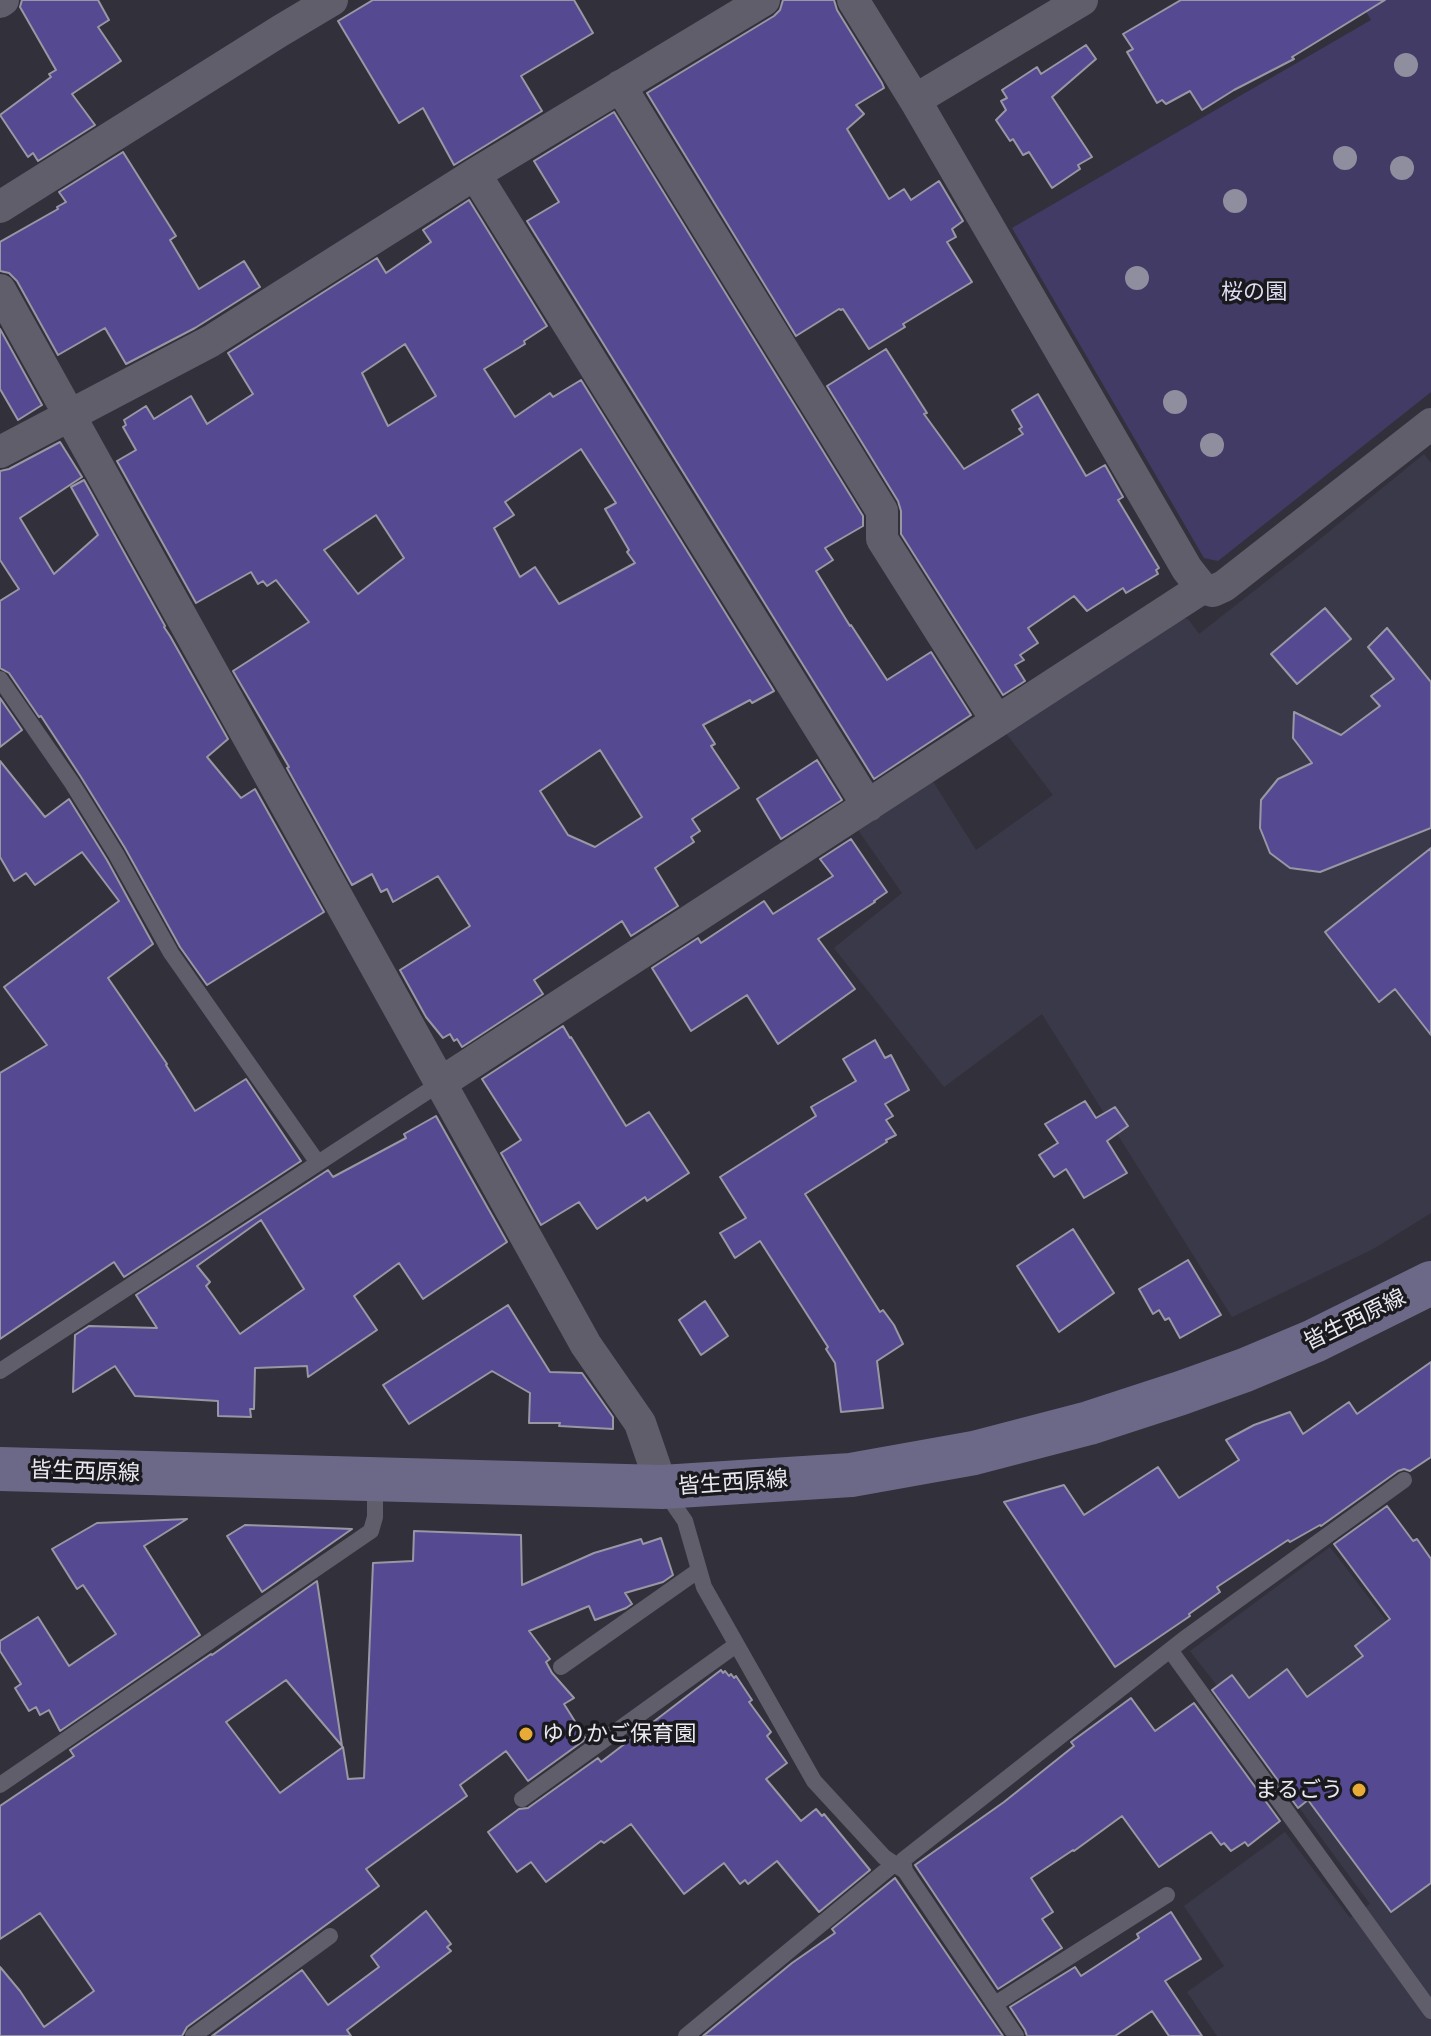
<!DOCTYPE html>
<meta charset="utf-8">
<style>
body{margin:0}
canvas{display:block;background:#31303b}
</style>
<canvas width="1431" height="2036"></canvas>
<script>
const c = document.querySelector('canvas').getContext('2d');
c.lineJoin = 'round';
function fillPath(path, color) { c.fillStyle = color; c.fill(path, 'evenodd'); }
const shape = rows => new Path2D(rows.map(r => 'M' + r).join(''));
function trace(path, color, width, dash) { c.strokeStyle = color; c.lineWidth = width; c.lineCap = dash ? 'butt' : 'round'; c.setLineDash(dash || []); c.stroke(path); }
function drawText(font, color, halo, rows, align = 'center') {
  c.font = font + ' Raleway,"Noto Sans JP",sans-serif'; c.lineWidth = 7; c.setLineDash([]); c.textBaseline = 'middle'; c.strokeStyle = halo; c.fillStyle = color; for (const [text, x, y, turn = 0] of rows) {
    c.save(); c.translate(x, y); c.rotate((+turn || 0) * Math.PI / 180); c.textAlign = isNaN(turn) ? turn : align; if (halo) c.strokeText(text, 0, 0); c.fillText(text, 0, 0); c.restore();
  }
}
fillPath(shape([
 [1424,454,1431,463,1431,1213,1373,1249,1232,1317,1042,1014,944,1087,834,948,902,893,858,830,932,780,976,850,1053,795,1005,732,1175,618,1188,619,1199,634,1309,548],
 [1330,1547,1398,1636,1431,1613,1431,2036,1217,2036,1187,1992,1224,1966,1184,1906,1285,1832,1350,1918,1370,1904,1256,1749,1262,1743,1190,1651]
]), '#3a3949');
fillPath(shape([
 [1359,0,1431,0,1431,392,1218,561,1204,558,1012,228,1371,20]
]), '#413b66');
const building = shape([
 [22,0,98,0,109,20,98,27,121,61,72,94,95,125,38,161,33,153,28,157,0,115,51,77,49,74,56,70,20,7,22,0],
 [373,0,574,0,593,33,521,76,542,111,454,165,423,108,399,123,338,21,373,0],
 [783,0,834,0,837,10,882,83,884,88,856,105,864,114,847,129,889,199,904,189,911,200,939,181,963,221,952,229,956,237,947,242,972,282,903,324,905,327,869,349,843,309,841,310,839,309,796,336,647,93,774,16,780,10,783,0],
 [1181,0,1385,0,1292,57,1294,59,1234,90,1202,110,1190,91,1166,104,1162,100,1157,103,1127,52,1133,49,1123,34,1181,0],
 [1086,45,1096,59,1052,97,1092,157,1078,165,1080,169,1052,188,1029,152,1023,155,1013,139,1010,141,996,120,1006,110,1001,101,1007,98,1002,90,1037,67,1041,74,1086,45],
 [614,112,863,516,863,526,825,548,833,560,816,571,850,626,851,625,887,680,931,652,971,715,874,779,527,221,559,202,534,161,614,112],
 [123,152,176,236,170,240,199,289,244,261,260,287,195,328,126,364,105,328,58,355,17,281,9,273,0,271,0,242,58,209,57,207,66,202,59,192,123,152],
 [469,200,547,326,524,341,525,344,484,369,515,417,550,393,553,397,581,380,774,691,752,703,750,700,703,725,715,744,711,746,739,788,692,819,700,831,691,837,694,842,655,868,678,906,631,936,622,921,534,980,543,994,462,1047,457,1039,454,1041,450,1034,443,1038,426,1017,400,970,470,926,438,876,393,902,387,889,381,892,372,874,352,885,287,768,289,767,233,671,309,622,276,580,267,586,263,581,258,584,251,572,196,603,117,461,136,450,123,427,126,425,124,420,146,406,154,419,191,396,207,424,253,394,228,353,377,258,386,273,431,242,423,230,469,200],
 [405,344,436,396,388,426,362,373,405,344],
 [581,449,616,503,605,509,629,550,627,552,635,563,559,604,535,567,520,577,494,528,514,515,505,502,581,449],
 [376,515,404,558,358,594,324,550,376,515],
 [600,750,642,817,595,847,568,835,540,791,600,750],
 [0,329,42,405,18,420,0,389,0,329],
 [886,349,927,413,924,414,964,469,1023,434,1019,429,1022,427,1012,410,1038,394,1086,476,1105,465,1123,497,1118,500,1159,568,1156,570,1158,574,1126,593,1123,588,1087,611,1074,596,1028,628,1038,643,1020,655,1024,660,1015,665,1025,681,1003,695,901,534,901,511,898,501,827,386,886,349],
 [60,442,82,477,20,518,54,574,98,535,71,487,84,480,165,626,164,627,170,636,228,739,207,757,241,798,255,789,324,912,207,985,180,947,125,848,81,777,41,716,39,717,9,673,0,668,0,601,19,589,0,560,0,471,9,469,60,442],
 [1325,608,1351,639,1297,684,1271,654,1325,608],
 [1387,628,1431,682,1431,828,1320,872,1290,868,1270,853,1260,828,1261,800,1278,779,1312,763,1293,738,1294,712,1341,735,1380,706,1371,696,1394,679,1368,647,1387,628],
 [0,698,22,730,0,747,0,698],
 [817,760,842,800,781,839,757,799,817,760],
 [0,761,45,817,69,799,107,860,153,944,108,978,167,1064,166,1065,195,1111,246,1079,301,1161,124,1277,114,1262,0,1339,0,1073,47,1045,4,987,119,901,82,852,35,885,26,873,14,881,0,857,0,761],
 [851,839,887,892,874,901,875,902,818,939,855,989,778,1044,747,995,691,1031,652,968,698,938,701,943,764,901,773,914,833,876,820,859,851,839],
 [1431,848,1431,1035,1395,989,1379,1002,1325,932,1431,848],
 [563,1026,570,1038,571,1037,626,1126,649,1112,689,1173,647,1201,645,1197,597,1229,579,1202,541,1225,501,1153,521,1140,482,1079,563,1026],
 [875,1040,885,1058,891,1055,909,1090,885,1104,893,1116,886,1120,896,1135,886,1140,887,1142,805,1194,880,1312,883,1310,894,1325,903,1344,877,1361,883,1408,841,1412,835,1363,826,1349,828,1347,760,1241,735,1258,720,1233,746,1218,720,1177,816,1116,811,1107,856,1081,843,1059,875,1040],
 [1085,1101,1096,1118,1115,1107,1128,1126,1107,1141,1127,1173,1084,1198,1066,1169,1054,1177,1039,1155,1058,1143,1045,1124,1085,1101],
 [436,1116,507,1242,423,1299,399,1263,354,1296,377,1330,308,1377,307,1366,255,1368,254,1409,250,1409,251,1417,218,1416,218,1401,135,1396,115,1366,73,1392,75,1335,89,1326,157,1328,136,1295,328,1170,333,1177,406,1138,404,1134,436,1116],
 [261,1220,304,1289,240,1334,206,1286,210,1282,197,1266,261,1220],
 [1073,1229,1114,1293,1059,1332,1017,1266,1073,1229],
 [1188,1260,1221,1315,1180,1338,1169,1318,1165,1320,1159,1310,1153,1314,1139,1289,1188,1260],
 [705,1301,728,1336,701,1355,679,1320,705,1301],
 [508,1305,550,1372,582,1373,613,1417,613,1429,559,1426,560,1423,529,1423,530,1393,492,1371,409,1424,383,1385,508,1305],
 [1431,1362,1431,1457,1410,1471,1404,1469,1398,1471,1321,1526,1320,1525,1290,1542,1288,1540,1217,1587,1220,1592,1189,1614,1190,1616,1115,1667,1004,1502,1064,1485,1084,1515,1158,1467,1179,1498,1239,1460,1226,1440,1254,1425,1290,1412,1303,1434,1349,1402,1357,1414,1431,1362],
 [1387,1506,1413,1541,1417,1539,1431,1559,1431,1883,1391,1912,1308,1800,1298,1808,1212,1690,1232,1675,1249,1698,1287,1669,1307,1697,1363,1656,1355,1646,1390,1619,1334,1544,1387,1506],
 [187,1519,144,1546,200,1635,60,1731,49,1710,40,1715,36,1707,29,1711,15,1688,21,1684,0,1651,0,1641,38,1617,69,1666,116,1634,83,1585,77,1589,52,1549,97,1523,187,1519],
 [245,1525,303,1527,352,1529,262,1592,227,1536,245,1525],
 [414,1531,521,1535,522,1585,594,1553,641,1539,643,1544,661,1538,673,1575,663,1582,625,1593,632,1604,626,1608,595,1620,589,1606,529,1631,550,1659,546,1662,552,1673,574,1698,564,1704,586,1739,528,1781,506,1751,460,1785,467,1796,366,1869,379,1886,187,2027,182,2036,0,2036,0,1967,20,1991,44,2027,94,1991,40,1913,0,1939,0,1806,74,1756,70,1750,211,1654,212,1655,317,1581,342,1746,286,1680,226,1722,280,1793,343,1747,348,1779,364,1778,373,1563,413,1561,414,1531],
 [721,1670,723,1673,725,1671,729,1676,731,1674,734,1678,736,1676,752,1700,749,1702,771,1732,767,1736,787,1763,766,1779,801,1821,816,1809,822,1816,824,1814,870,1870,819,1912,777,1861,748,1884,745,1880,740,1884,724,1863,684,1894,631,1824,604,1843,601,1841,546,1882,531,1862,517,1872,488,1832,519,1809,528,1808,598,1758,601,1762,721,1670],
 [1131,1698,1155,1731,1194,1703,1280,1821,1248,1846,1245,1842,1231,1851,1224,1843,1221,1845,1211,1832,1159,1867,1122,1816,1074,1851,1073,1850,1031,1878,1053,1912,1042,1919,1062,1948,998,1989,915,1865,1004,1802,1074,1746,1071,1742,1131,1698],
 [895,1878,1003,2036,703,2036,792,1963,835,1933,832,1929,895,1878],
 [426,1911,451,1944,447,1947,451,1951,347,2030,351,2036,212,2036,302,1970,328,2005,379,1967,371,1956,426,1911],
 [1171,1912,1201,1959,1165,1981,1202,2036,1169,2036,1152,2011,1115,2036,1027,2036,1025,2030,1010,2007,1075,1967,1081,1976,1139,1938,1137,1934,1171,1912]
]);
fillPath(building, '#554991');
trace(building, '#9897a4', 2);
trace(shape([
 [0,679,72,783,116,854,171,953,318,1163],
 [0,1371,442,1082],
 [665,1492,685,1521,704,1587,814,1781,884,1857,905,1871],
 [1170,1650,1431,2011],
 [561,1667,699,1570],
 [0,1785,371,1531,375,1517,375,1481],
 [522,1799,736,1645],
 [995,2004,1167,1895],
 [193,2036,330,1936],
 [686,2036,894,1864],
 [1016,2036,905,1871,903,1860,1184,1639,1404,1480]
]), '#5f5e6a', 16);
trace(shape([
 [853,0,915,100,1187,569,1202,588,1213,591,1224,586,1431,424],
 [0,2,3,0],
 [620,86,882,511,882,539,997,721],
 [915,100,1082,0],
 [475,174,868,806],
 [0,207,280,31,332,0],
 [0,290,586,1345,640,1423,662,1487],
 [0,452,211,341,475,174,764,0],
 [442,1082,1202,588]
]), '#5f5e6a', 32);
trace(shape([
 [0,1469,662,1487,851,1475,974,1453,1089,1423,1181,1393,1245,1370,1314,1341,1431,1283]
]), '#6c6988', 44);
c.fillStyle = '#8f8e9f';
for (const [x, y] of [
 [1406,65],
 [1345,158],
 [1402,168],
 [1235,201],
 [1137,278],
 [1175,402],
 [1212,445]
]) { c.beginPath(); c.arc(x, y, 12, 0, 2 * Math.PI); c.fill(); }
for (const [x, y, r, color] of [
 [526,1734,8,"#e9ab38"],
 [1359,1790,8,"#e9ab38"]
]) { const dot = new Path2D(); dot.arc(x, y, r, 0, 2 * Math.PI); c.fillStyle = color; c.fill(dot); trace(dot, '#19191e', 3); }
drawText('22px', '#dcdbf0', '#19191e', [
 ["桜の園",1254,292]
]);
drawText('22px', '#e9e9f0', '#19191e', [
 ["皆生西原線",1355,1320,-26],
 ["皆生西原線",85,1472,2],
 ["皆生西原線",733,1483,-4]
]);
drawText('22px', '#e9e9f0', '#19191e', [
 ["ゆりかご保育園",542,1734],
 ["まるごう",1343,1790,"right"]
], 'left');
</script>
